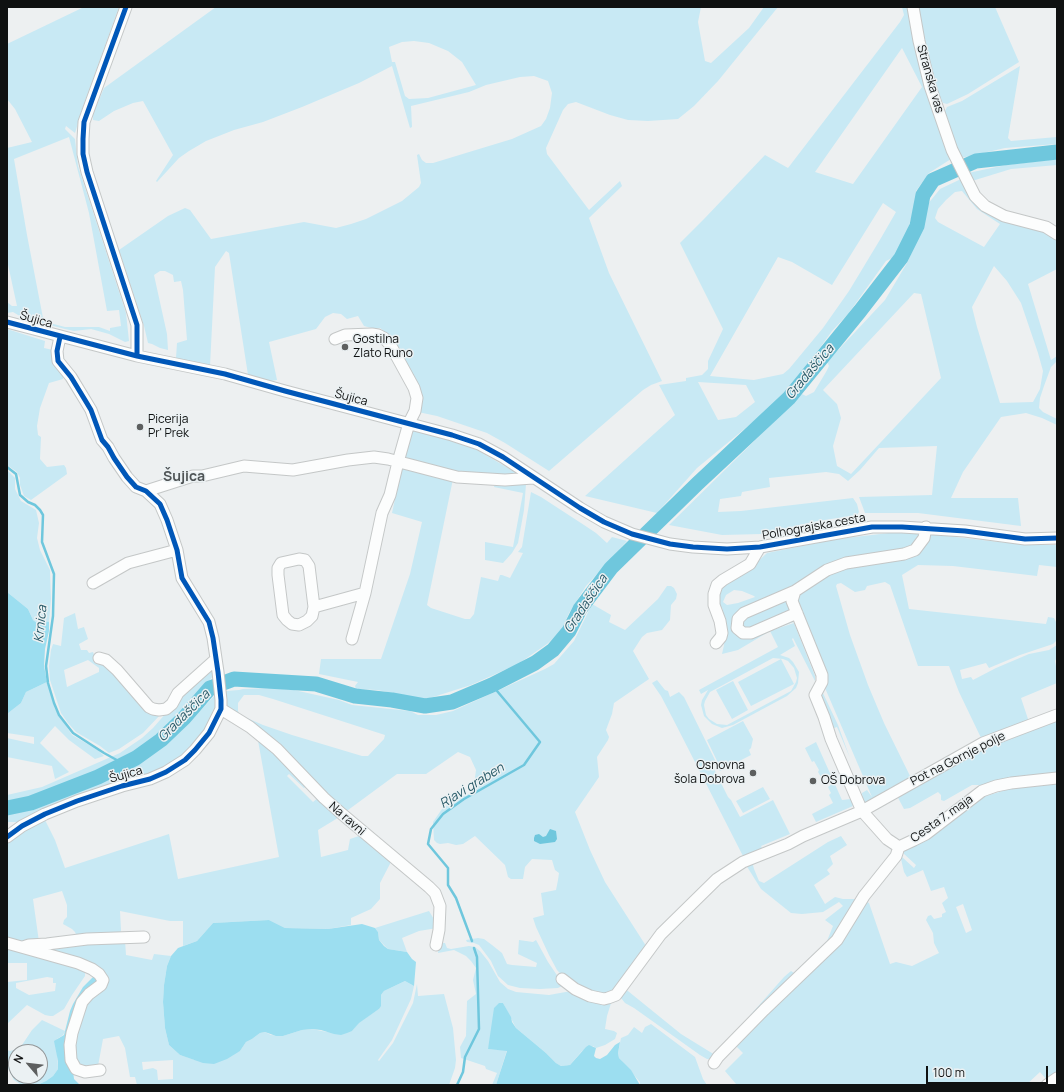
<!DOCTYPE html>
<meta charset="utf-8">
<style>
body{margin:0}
#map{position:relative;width:1064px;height:1092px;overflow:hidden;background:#edf0f1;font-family:Manrope,sans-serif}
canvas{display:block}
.frame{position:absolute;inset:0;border:8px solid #0f1111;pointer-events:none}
.north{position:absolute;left:8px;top:1044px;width:40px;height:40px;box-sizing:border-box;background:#ebf1f3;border:1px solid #939799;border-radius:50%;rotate:298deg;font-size:11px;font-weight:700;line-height:16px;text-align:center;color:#0f1111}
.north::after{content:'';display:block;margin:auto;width:14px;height:18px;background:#5d5f5f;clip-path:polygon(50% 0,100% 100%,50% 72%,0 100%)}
.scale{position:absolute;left:926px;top:1066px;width:122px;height:18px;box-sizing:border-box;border:2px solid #0f1111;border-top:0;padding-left:5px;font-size:12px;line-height:14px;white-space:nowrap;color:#0f1111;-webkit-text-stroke:3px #ebf1f3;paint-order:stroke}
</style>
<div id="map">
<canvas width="1064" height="1092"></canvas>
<div class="frame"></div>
<div class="north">N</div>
<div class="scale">100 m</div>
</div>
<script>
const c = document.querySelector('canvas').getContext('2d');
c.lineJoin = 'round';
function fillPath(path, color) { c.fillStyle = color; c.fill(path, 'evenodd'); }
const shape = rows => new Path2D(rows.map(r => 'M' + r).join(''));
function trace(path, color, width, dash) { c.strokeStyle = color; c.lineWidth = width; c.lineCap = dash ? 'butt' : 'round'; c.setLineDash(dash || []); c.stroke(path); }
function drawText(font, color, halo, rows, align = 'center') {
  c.font = font + ' Manrope,sans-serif'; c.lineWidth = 3; c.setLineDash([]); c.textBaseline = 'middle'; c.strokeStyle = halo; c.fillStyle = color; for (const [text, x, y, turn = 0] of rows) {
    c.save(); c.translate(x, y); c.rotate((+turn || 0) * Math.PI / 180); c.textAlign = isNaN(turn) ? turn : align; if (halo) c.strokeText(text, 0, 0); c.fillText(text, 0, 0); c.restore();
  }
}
fillPath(shape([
 [84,7,119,7,80,115,76,130,75,133,66,126,65,129,75,139,78,166,126,313,129,341,125,342,109,334,91,329,74,331,65,329,23,318,13,312,7,313,7,302,12,306,17,306,7,260,7,148,32,142,15,109,7,99,7,44],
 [69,137,89,213,107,311,119,310,121,326,110,328,110,331,99,327,65,327,46,322,43,318,27,235,14,159],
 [216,7,701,7,698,22,705,61,711,63,749,28,764,7,778,7,718,81,694,106,678,119,648,121,628,120,610,115,576,102,568,104,563,110,546,148,547,154,589,210,620,181,622,186,589,218,609,273,662,381,651,385,643,390,549,471,505,443,487,433,437,416,418,412,419,409,383,334,384,331,380,328,375,329,364,326,358,316,347,319,341,314,333,313,325,317,316,329,269,342,277,380,271,381,248,375,229,253,226,251,215,267,210,366,176,358,177,343,187,340,183,290,181,281,174,282,173,275,165,271,160,271,154,275,167,334,168,350,160,348,152,344,148,343,144,326,119,250,168,216,185,208,190,210,211,239,304,222,336,228,351,224,366,219,402,201,419,187,421,183,417,155,419,154,422,160,426,163,433,163,512,139,541,126,546,119,550,108,552,93,548,81,534,76,520,77,486,85,469,92,411,106,412,127,410,128,392,66,359,83,302,107,263,122,234,130,206,141,189,151,179,158,157,182,156,181,173,155,143,101,133,103,114,111,99,121,93,120,93,114,104,88],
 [414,41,429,43,448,51,462,62,476,85,428,98,409,99,405,96,395,62,392,62,389,47,402,42],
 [902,7,909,7,951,159,929,173,916,191,917,196,913,213,905,238,896,256,886,261,848,314,832,331,801,374,776,403,697,468,657,513,585,496,675,415,659,385,686,381,686,378,702,375,708,369,708,361,723,329,680,243,704,219,765,155,788,168,900,22,904,15],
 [902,48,922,87,853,184,815,172],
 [883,203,896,212,881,238,849,291,823,328,789,369,783,374,754,380,710,376,778,257,792,262,832,285],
 [698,382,746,385,755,402,736,417,718,420],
 [918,7,995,7,1019,62,968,94,947,104,943,103,934,84,930,67],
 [1020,66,1008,138,1011,141,1057,137,1057,144,1005,148,961,158,954,143,945,117,945,111,947,107,962,101],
 [1057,159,1057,165,1011,169,972,181,968,173,1006,165],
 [961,179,968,193,1057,239,1057,269,1028,284,1051,360,1057,356,1057,361,1051,367,1044,386,1040,398,1039,408,1043,412,1057,419,1057,425,1042,418,1026,413,1001,417,963,472,951,498,1018,498,1021,526,918,513,865,513,859,497,932,495,937,446,879,448,860,470,848,481,839,474,826,472,769,478,770,487,742,492,741,496,720,499,718,512,741,511,853,498,857,504,859,512,857,515,812,522,762,534,722,535,669,525,802,394,806,396,814,392,826,372,829,366,827,362,885,300,907,263,921,232,927,205,940,189],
 [962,191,977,209,1000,224,984,247,938,222,935,218,938,209,946,200,955,192],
 [994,266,1007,281,1021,303,1038,353,1043,371,1040,389,1033,402,1000,403,977,327,972,307],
 [914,293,921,294,941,378,851,474,837,466,833,446,841,418,837,404,823,390],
 [7,329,45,341,44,348,53,350,63,375,63,379,49,383,40,408,37,426,38,435,41,437,40,459,47,467,64,465,66,468,67,474,31,500,24,496,20,485,20,478,17,472,7,465],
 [410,430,449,440,477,450,508,468,518,474,519,476,460,473,402,458],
 [404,468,453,479,427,605,431,608,465,619,470,619,474,614,481,577,498,581,500,575,502,575,510,578,523,553,518,552,522,547,531,492,541,497,584,525,596,533,607,543,612,537,627,541,586,586,569,613,561,631,547,644,518,664,471,685,430,698,409,698,393,693,377,690,356,689,355,686,358,682,319,674,321,659,381,659,410,574,422,522,392,513,401,471],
 [7,470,15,478,15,489,21,501,36,510,39,523,37,538,40,550,50,570,51,599,49,622,42,620,37,623,33,620,28,609,7,592],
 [495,483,526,484,524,510,518,543,512,553,503,563,485,560,485,542,513,547,523,493,494,487],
 [889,533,921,533,999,542,1037,545,1057,545,1057,567,1039,565,1037,576,953,566,918,565,902,575,909,609,1046,624,1048,617,1054,618,1056,622,1057,640,1053,644,1020,655,989,668,986,663,960,670,962,679,971,677,973,680,996,668,1029,654,1049,650,1057,645,1057,657,1055,661,1057,671,1057,683,1021,698,1029,722,983,742,959,692,949,666,918,666,890,585,885,582,867,586,865,590,855,592,841,583,837,584,836,586,850,635,868,685,884,723,912,780,866,807,863,803,862,793,867,790,872,797,825,688,827,679,804,618,770,631,794,623,815,676,815,681,793,638,792,639,795,646,780,655,789,658,793,662,799,672,798,683,796,688,787,696,733,725,722,728,712,724,704,716,701,705,702,700,708,690,701,694,699,690,778,647,770,631,738,650,722,654,724,645,725,633,721,615,723,613,722,607,718,608,716,597,720,587,753,566,767,553,837,539],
 [734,590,742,591,754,596,755,597,738,603,727,605,723,602,726,595],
 [773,658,783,659,788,661,794,668,797,678,796,682,791,691,727,725,717,724,709,719,706,715,704,705,705,701,710,692],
 [667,586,671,586,674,588,677,594,676,599,671,605,670,620,662,630,647,633,642,637,633,651,649,679,614,703,612,714,606,730,609,737,608,740,597,757,599,777,575,812,590,850,605,882,648,949,613,992,602,997,567,981,557,970,549,955,536,927,533,918,544,915,541,893,556,890,558,880,559,873,555,870,552,860,532,859,525,867,523,879,511,879,508,877,505,865,475,836,463,844,456,845,448,843,440,844,437,843,434,840,433,822,442,809,456,798,473,793,476,770,470,757,458,752,426,774,397,774,344,813,226,706,226,691,239,690,243,689,270,688,294,690,339,700,352,705,410,711,418,715,436,715,453,711,545,669,554,664,574,641,592,604,611,615,609,622,625,630,658,599],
 [244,695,259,695,273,699,385,735,384,739,368,756,362,756,292,735,263,725,240,715,238,711,238,703],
 [75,613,78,629,84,627,88,639,79,644,81,650,87,650,89,653,93,652,96,660,106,662,161,714,143,733,119,749,109,753,100,746,76,732,68,723,61,713,50,680,49,666,51,650,53,644,61,646,64,618],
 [88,660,99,668,99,672,67,687,64,670],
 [781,659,794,684,751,706,738,682],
 [214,665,215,674,165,730,136,754,123,758,109,764,101,770,69,785,24,801,7,804,7,795,42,787,120,753,142,738,153,728,188,688],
 [657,680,665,690,668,691,670,697,679,692,684,697,716,762,713,767,728,797,731,800,740,817,773,800,790,834,761,846,764,852,745,860,672,717,661,696,652,683],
 [733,681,748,710,732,719,716,690],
 [47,682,55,709,72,735,98,750,104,756,95,759,69,740,55,726,40,743,69,772,55,779,52,766,7,757,7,738,34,744,34,737,7,733,7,714,21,703,26,692],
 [822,691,838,725,850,758,837,727,831,729,823,705,821,693],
 [217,693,218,706,201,738,170,766,17,825,16,822,7,822,7,813,24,811,123,772,150,755,181,731],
 [1057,718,1057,773,982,788,978,785,972,785,944,801,941,800,941,795,938,792,910,808,904,809,896,794,984,745],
 [743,721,753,739,751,748,749,750,751,755,720,771,717,766,718,763,707,740],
 [257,735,308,785,304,788,289,774,287,776,313,802,320,796,341,816,318,830,321,857,348,850,350,839,362,835,392,860,380,883,380,899,371,909,351,918,351,925,328,929,285,928,269,920,213,923,197,941,183,946,183,921,170,921,120,911,121,930,120,936,77,937,75,932,72,929,63,924,64,920,67,917,67,905,62,891,33,899,39,942,7,942,7,841,44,818,55,840,65,868,169,834,178,879,279,857],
 [816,742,842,800,851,799,853,806,816,822,812,814,833,803,829,795,831,793,828,787,833,783,829,775,821,777,818,772,819,770,814,761,812,762,805,748],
 [1057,783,1057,1075,1043,1085,1040,1085,1046,1079,1040,1072,1026,1085,738,1085,736,1084,725,1071,743,1053,734,1044,837,945,863,900,869,903,890,964,896,962,912,966,939,953,934,943,933,933,926,920,928,916,931,915,934,919,942,917,942,914,946,912,942,903,948,898,944,887,931,891,923,870,907,877,904,872,901,859,902,857,914,868,916,865,903,853,906,847,983,797,1012,788],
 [963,904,972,930,966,933,956,907],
 [763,787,770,799,743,813,736,801],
 [841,836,847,845,830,856,833,864,827,870,830,874,814,885,825,904,835,897,843,899,855,899,857,902,838,935,713,1059,707,1059,700,1055,634,1008,625,1003,621,998,621,991,623,987,681,1034,715,1055,784,977,791,971,794,973,827,941,833,926,825,920,843,906,839,902,823,912,802,914,791,913,761,889,746,865,756,861,753,865,754,869,759,881,764,883,828,842],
 [429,911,435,921,437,928,419,931,402,938,407,952,388,949,379,940,378,932,375,928],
 [478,938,484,939,492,945,502,953,507,964,512,965,536,967,537,963,518,954,519,940,533,942,536,940,548,962,563,984,562,986,558,988,540,989,520,988,508,985,498,976,491,961,479,945,474,943,467,942,466,940],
 [125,940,126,955,152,960,154,954,171,956,167,966,164,985,163,1002,165,1028,169,1045,180,1055,195,1060,240,1051,246,1042,252,1039,260,1033,265,1032,271,1035,283,1036,302,1030,312,1029,327,1032,352,1031,358,1023,379,1009,381,1001,381,995,384,991,405,981,414,986,411,999,392,1040,378,1060,379,1061,393,1043,413,1003,417,984,418,996,444,994,453,1028,456,1060,455,1068,449,1085,137,1085,135,1077,130,1077,125,1048,119,1036,103,1039,98,1066,88,1068,77,1064,73,1050,83,1006,106,981,48,954,48,945],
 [173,1060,173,1079,158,1080,157,1070,153,1068,143,1070,142,1062],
 [441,943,445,943,447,948,451,949,469,946,475,947,480,951,488,961,500,982,508,989,516,992,549,995,571,991,612,1000,607,1016,605,1029,614,1031,617,1033,615,1039,605,1045,596,1048,593,1046,582,1051,570,1065,561,1066,556,1063,546,1053,516,1028,503,1003,488,1049,507,1050,496,1085,492,1085,497,1073,486,1069,485,1066,461,1058,460,1047,466,1036,467,1001,476,994,473,980,476,968,471,961,466,956,454,950,438,953,439,946],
 [7,945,50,958,85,972,85,976,72,995,64,1009,53,1016,50,1016,45,1015,27,1005,7,1024,7,982,27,980,27,963,7,963],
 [47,977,53,978,53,983,56,983,55,991,29,995,16,988,16,983],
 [42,1020,65,1031,63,1035,57,1039,58,1069,53,1076,46,1081,37,1085,20,1084,14,1080,7,1066,7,1050,10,1051,20,1048,32,1030],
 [16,1052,40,1052,40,1076,16,1076],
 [651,1024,695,1057,703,1079,707,1085,640,1085,640,1082,619,1058,618,1053,621,1038,628,1035,634,1027,642,1033,645,1027]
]), '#c8e9f4');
fillPath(shape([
 [7,592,28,609,33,620,37,623,42,620,49,622,49,631,45,649,44,666,47,682,26,692,21,703,7,714],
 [269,920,285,928,328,929,362,924,375,928,378,932,379,940,384,946,388,949,407,952,412,959,416,962,414,986,405,981,384,991,381,995,381,1006,379,1009,359,1023,352,1031,347,1033,341,1035,334,1034,321,1030,312,1029,302,1030,283,1036,276,1036,265,1032,260,1033,252,1039,246,1042,240,1051,227,1059,214,1064,203,1063,180,1055,169,1045,165,1028,163,1002,164,985,167,966,171,956,178,948,197,941,213,923],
 [94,976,100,981,77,1006,73,1071,74,1079,80,1085,37,1085,46,1081,53,1076,58,1069,58,1061,54,1041,64,1035,70,1011,73,1004,83,987],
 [499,1003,503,1003,511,1017,512,1022,516,1028,546,1053,556,1063,561,1066,570,1065,586,1047,589,1045,596,1048,594,1056,596,1058,600,1059,607,1055,615,1045,620,1042,618,1053,619,1058,631,1070,640,1085,496,1085,507,1051,488,1049,494,1008]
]), '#9cdef0');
fillPath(shape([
 [550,829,556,831,557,839,555,842,540,844,534,841,534,838,535,835,539,834,543,837,546,836]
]), '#6fc7dd');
trace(shape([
 [7,467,16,474,20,495,28,502,35,505,40,510,43,515,42,542,54,574,53,616,46,666,48,683,54,703,59,715,73,733,104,753,124,764],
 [472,941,456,898,448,885,448,868,428,844,431,829,443,814,464,799,524,765,540,742,492,685],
 [457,1085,463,1072,465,1057,479,1029,477,957,474,948]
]), '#6fc7dd', 2.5);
trace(shape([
 [7,808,31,803,98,777,136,758,161,740,184,718,210,688,234,679,316,684,355,696,392,700,425,706,452,702,492,685,535,663,553,650,569,631,580,609,611,568,697,484,789,398,860,311,901,258,917,226,923,195,933,180,976,161,1057,152]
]), '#6fc7dd', 15);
const minor = shape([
 [126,7,84,122,83,139,83,154,87,172,137,325,137,356],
 [913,7,919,41,930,86,952,150,975,196,985,206,1004,216,1046,227,1057,234],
 [7,322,137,356,225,374,285,391,452,435,479,444,503,457,580,508,604,522,632,534,670,544,693,547,727,549,760,547,872,527,902,527,965,531,1025,539,1057,538],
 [335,339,345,335,372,334,378,335,384,338,391,346,414,388,417,398,415,411,409,423,398,462,390,495,382,513,365,593,352,639],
 [146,491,193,476,202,476,244,466,293,470,348,460,374,457,388,459,457,477,505,480,533,478],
 [93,583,128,563,177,550],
 [795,591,792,601,822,675,822,682,815,695,824,717,831,739,862,811,887,839,899,847,914,840,926,834,982,791,996,786,1011,783,1057,778],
 [314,607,309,566,305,560,299,559,281,563,278,568,278,575,283,615,287,620,292,624,299,625,307,621,312,616,314,607,365,593],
 [797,613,751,633,743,633,737,628,738,619,744,613,795,591,827,570,846,563,904,554,915,550,924,538,926,527],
 [716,643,721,637,722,633,720,621,714,605,714,594,717,585,723,580,750,564,760,547],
 [99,658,106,660,117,670,149,707,153,709,159,710,166,709,172,704,178,693,216,659],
 [221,709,250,727,277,749,324,798,342,814,429,887,435,893,440,906,439,930,436,945],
 [7,837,22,826,45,814,77,801,122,786,150,779,166,772,185,760,195,750,209,733,221,709,221,700,218,672,213,638,209,622,182,578,177,550,167,520,160,504,146,491,136,487,127,477,114,458,108,447,102,440,91,410,85,400,71,377,58,361,57,351,60,337],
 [7,943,78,963,92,969,99,974,103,980,101,985,89,994,82,1002,72,1033,70,1045,71,1060,76,1069,85,1072,100,1070],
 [23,947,29,945,47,944,87,939,144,937],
 [562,979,575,989,590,996,604,999,608,998,616,995,661,934,717,879,743,862,788,844,803,836,862,811,983,743,1057,715],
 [714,1063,718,1057,764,1010,837,940,864,896,896,856,899,847],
 [1047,1085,1057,1078]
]);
trace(minor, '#c4c7c7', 13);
trace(minor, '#fcfdfd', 11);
trace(shape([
 [126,7,84,122,83,139,83,154,87,172,137,325,137,356],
 [7,322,137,356,225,374,285,391,452,435,479,444,503,457,580,508,604,522,632,534,670,544,693,547,727,549,760,547,872,527,902,527,965,531,1025,539,1057,538],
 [7,837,22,826,45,814,77,801,122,786,150,779,166,772,185,760,195,750,209,733,221,709,221,700,218,672,213,638,209,622,182,578,177,550,167,520,160,504,146,491,136,487,127,477,114,458,108,447,102,440,91,410,85,400,71,377,58,361,57,351,60,337]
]), '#0057b8', 5);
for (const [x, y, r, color] of [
 [345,347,4,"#5d5f5f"],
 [140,427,4,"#5d5f5f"],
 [753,773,4,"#5d5f5f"],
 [813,781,4,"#5d5f5f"]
]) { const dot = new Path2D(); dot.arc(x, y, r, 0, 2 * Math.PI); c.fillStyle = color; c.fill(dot); trace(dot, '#ebf1f3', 1.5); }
drawText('12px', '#0f1111', '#ebf1f3', [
 ["Stranska vas",930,79,74],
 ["Šujica",36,320,16],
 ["Šujica",351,398,15],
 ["Polhograjska cesta",814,527,-10],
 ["Pot na Gornje polje",958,759,-27],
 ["Šujica",126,775,-16],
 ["Na ravni",347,819,41],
 ["Cesta 7. maja",942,819,-35]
]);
drawText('12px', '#0f1111', '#ebf1f3', [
 ["Gostilna",353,340],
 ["Zlato Runo",353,354],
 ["Picerija",148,420],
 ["Pr' Prek",148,434],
 ["Osnovna",745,766,"right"],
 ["šola Dobrova",745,780,"right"],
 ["OŠ Dobrova",821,781]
], 'left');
drawText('italic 13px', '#275967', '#ebf1f3', [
 ["Gradaščica",810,372,-50],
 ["Gradaščica",586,604,-56],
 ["Krnica",41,624,-84],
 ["Gradaščica",184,716,-45],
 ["Rjavi graben",472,786,-32]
]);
drawText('bold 14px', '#4f5456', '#ebf1f3', [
 ["Šujica",184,477]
]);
</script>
